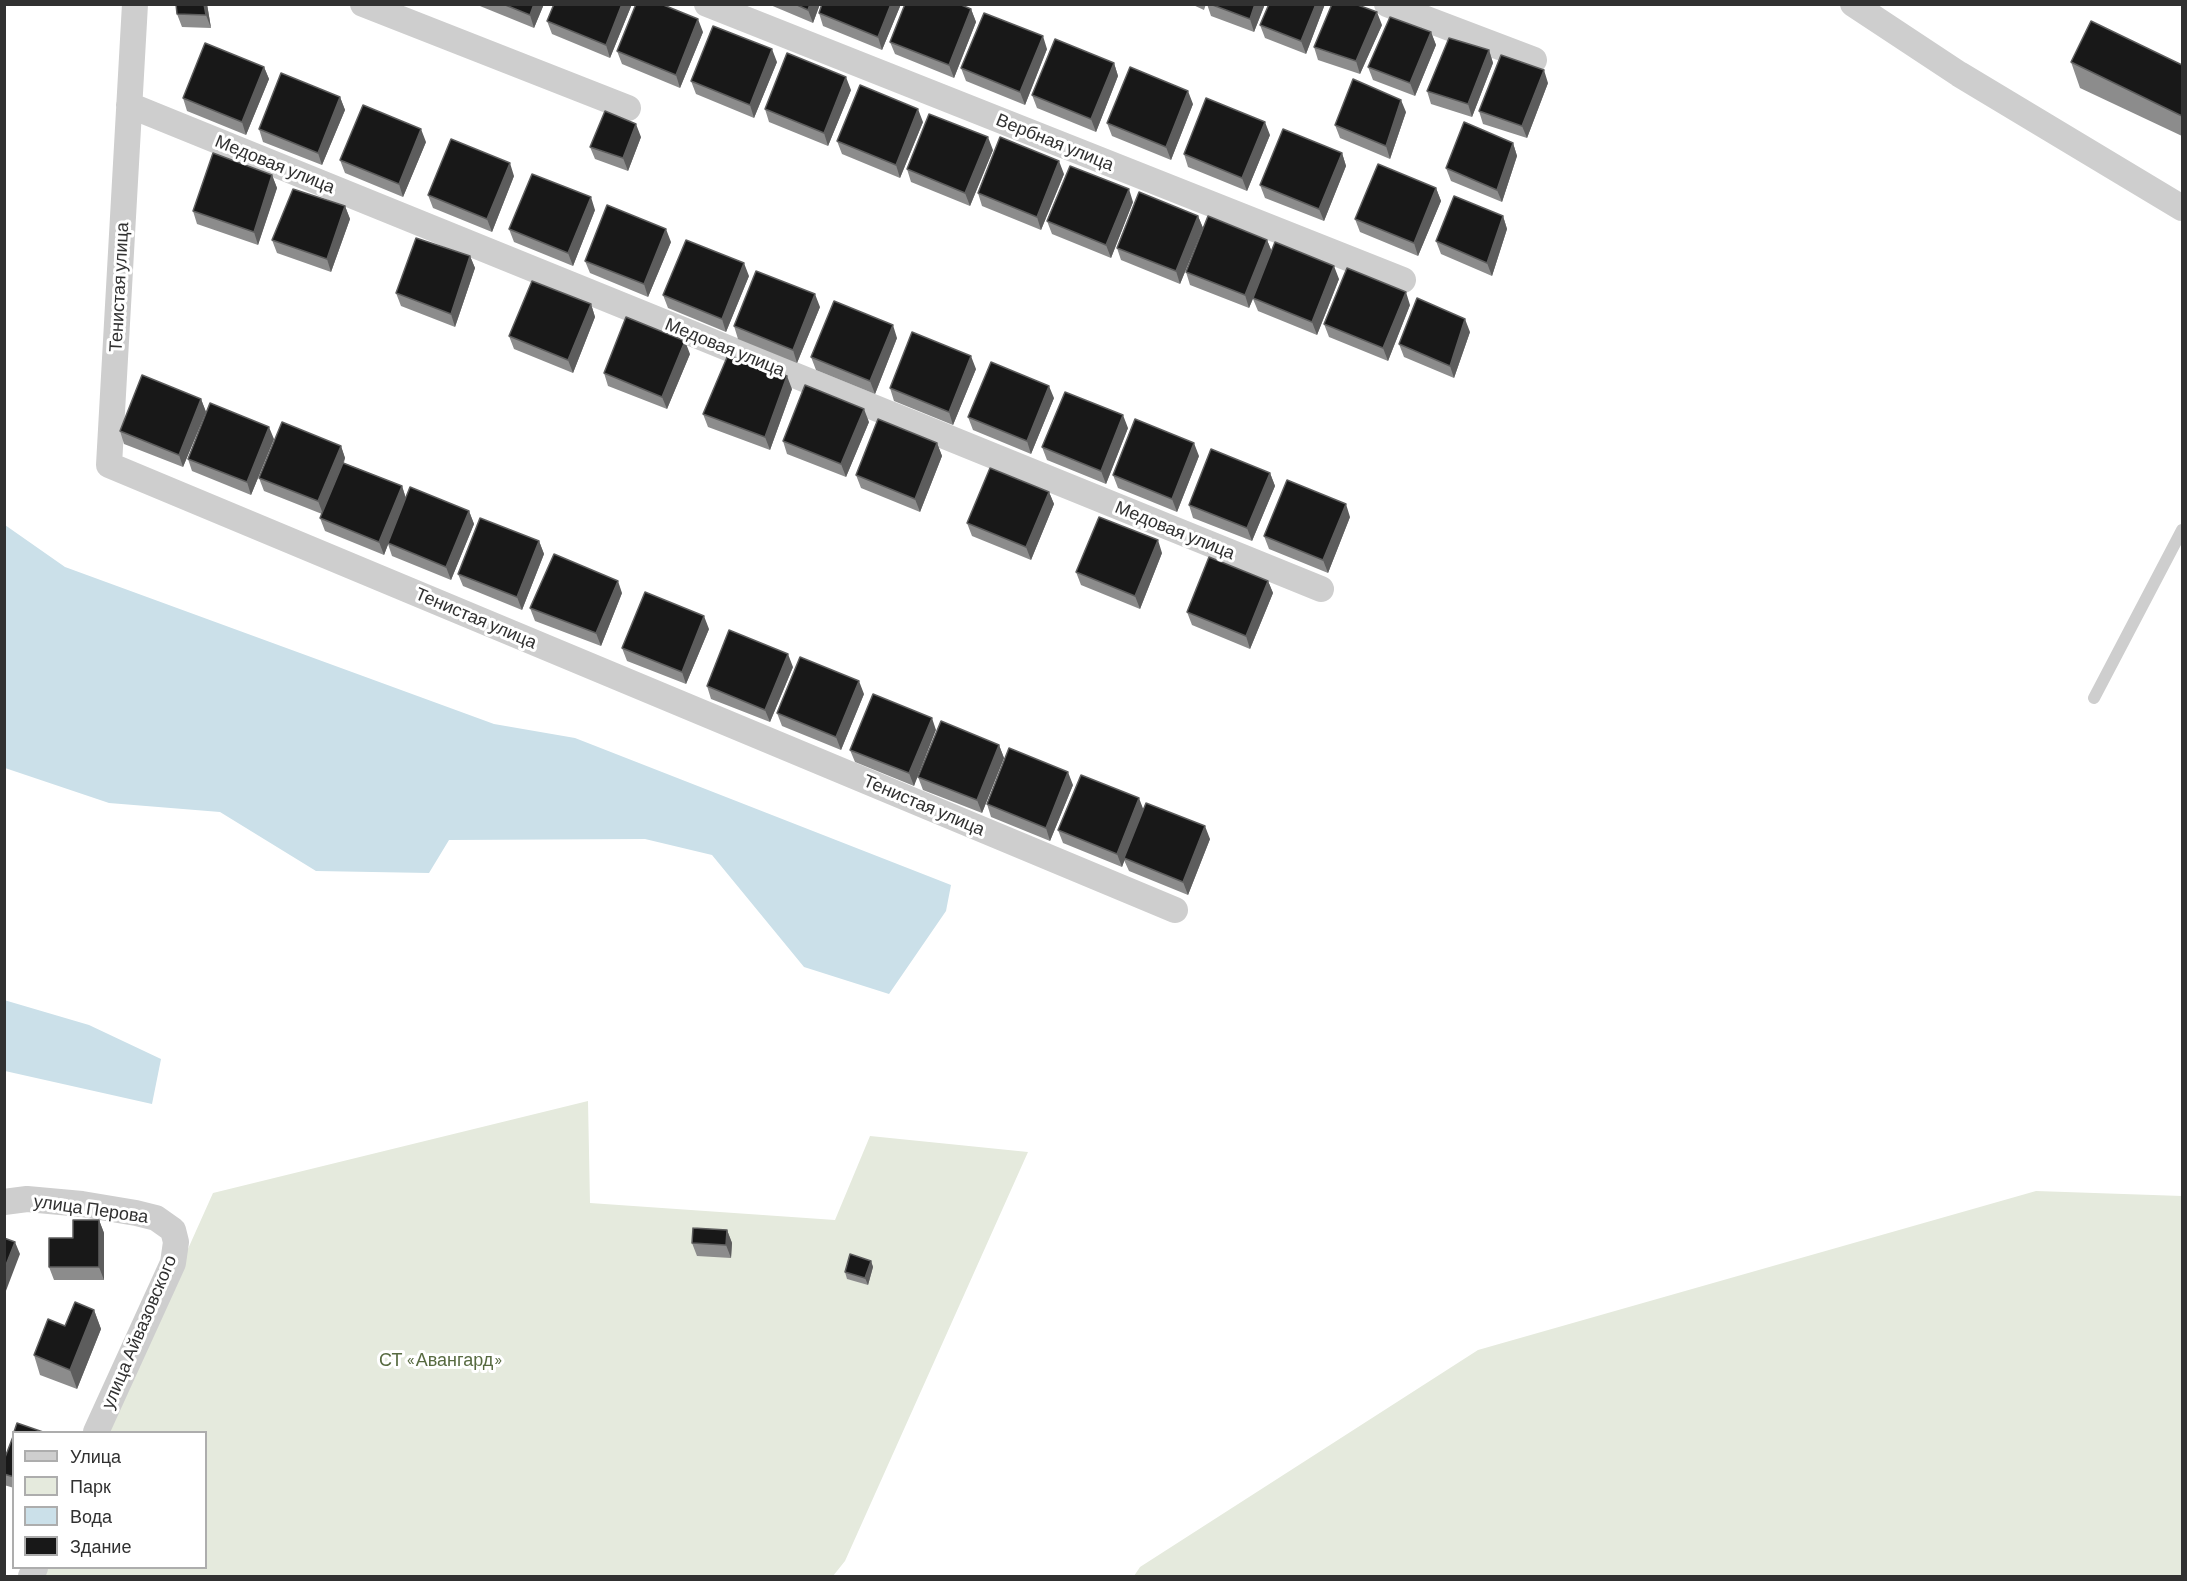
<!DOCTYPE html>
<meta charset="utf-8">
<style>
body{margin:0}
#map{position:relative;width:2187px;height:1581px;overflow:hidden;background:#fff;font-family:Barlow,sans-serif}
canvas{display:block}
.frame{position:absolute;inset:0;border:6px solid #313131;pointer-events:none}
.legend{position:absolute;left:12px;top:1431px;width:195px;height:138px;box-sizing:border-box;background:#fff;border:2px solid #adadad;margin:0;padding:8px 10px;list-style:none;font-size:18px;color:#313131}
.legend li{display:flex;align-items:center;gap:12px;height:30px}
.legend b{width:30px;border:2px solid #adadad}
</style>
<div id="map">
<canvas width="2187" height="1581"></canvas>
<div class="frame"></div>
<ul class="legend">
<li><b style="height:8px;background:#cecece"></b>Улица</li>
<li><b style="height:16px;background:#e5eadd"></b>Парк</li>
<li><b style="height:16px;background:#cbe0e9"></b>Вода</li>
<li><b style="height:16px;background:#181818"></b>Здание</li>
</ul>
</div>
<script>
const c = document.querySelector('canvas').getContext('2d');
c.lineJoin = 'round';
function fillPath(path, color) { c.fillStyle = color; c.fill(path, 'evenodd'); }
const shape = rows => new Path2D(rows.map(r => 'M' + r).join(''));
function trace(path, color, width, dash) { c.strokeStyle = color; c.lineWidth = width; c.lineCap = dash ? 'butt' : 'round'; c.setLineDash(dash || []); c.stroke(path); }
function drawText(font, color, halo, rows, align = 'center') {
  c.font = font + ' Barlow,sans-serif'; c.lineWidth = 6; c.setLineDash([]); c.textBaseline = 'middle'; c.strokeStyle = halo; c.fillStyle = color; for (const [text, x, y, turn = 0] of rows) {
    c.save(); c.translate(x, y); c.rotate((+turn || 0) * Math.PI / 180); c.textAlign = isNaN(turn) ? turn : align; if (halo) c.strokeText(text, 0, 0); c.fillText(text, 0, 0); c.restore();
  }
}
fillPath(shape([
 [588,1101,590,1203,835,1220,870,1136,1028,1152,845,1561,833,1576,42,1576,46,1568,206,1568,206,1432,106,1432,213,1193],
 [2036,1191,2182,1196,2182,1576,1134,1576,1140,1567,1478,1350]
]), '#e5eadd');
fillPath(shape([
 [5,525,65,567,494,724,575,738,951,885,946,911,889,994,804,967,712,855,645,839,449,840,429,873,316,871,220,812,109,803,5,768],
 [4,1000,89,1025,161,1059,152,1104,5,1071]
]), '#cbe0e9');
trace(shape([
 [2094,698,2182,530]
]), '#cecece', 12);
trace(shape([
 [135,4,109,465,1175,910],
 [363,4,628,108],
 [707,4,1403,280],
 [1387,4,1534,60],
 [1853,4,1959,74,2182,208],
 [129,105,1321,589],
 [4,1202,27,1199,82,1204,136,1213,156,1218,173,1230,176,1242,173,1263,96,1432],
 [31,1576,35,1568]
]), '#cecece', 26);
fillPath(shape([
 [176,4,207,4,211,28,182,27,177,14],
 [475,4,544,4,534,28],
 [554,4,632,4,610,58,552,34,547,21],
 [768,4,820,4,813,23],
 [901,4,882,50,823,26,819,13],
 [1191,4,1206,4,1204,10],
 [1207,4,1265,4,1254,32,1211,16],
 [1325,4,1306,54,1265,38,1260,25],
 [971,9,976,22,954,78,895,54,890,42],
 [1382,25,1360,74,1318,60,1314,47],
 [703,32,680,88,622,64,617,51],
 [1431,32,1436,45,1415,96,1373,80,1368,67],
 [1047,49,1025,105,966,81,961,68],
 [1489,50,1493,63,1472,117,1431,104,1427,91],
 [777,62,754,118,696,94,691,81],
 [2071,62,2182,65,2182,136,2080,88],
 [1114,63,1118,76,1096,132,1037,108,1032,95],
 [264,67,269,79,246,135,187,111,183,98],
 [1548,83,1527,138,1483,124,1479,111],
 [851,90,828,146,769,122,765,109],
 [340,97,345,110,322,165,263,142,259,129],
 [1193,104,1171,160,1112,136,1107,123],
 [1406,112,1390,159,1340,138,1335,125],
 [923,122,900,178,842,154,837,141],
 [1270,135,1247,191,1188,167,1184,154],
 [641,137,628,171,595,159,590,147],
 [426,142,403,197,345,173,340,160],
 [1513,143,1517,156,1502,202,1451,181,1446,168],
 [993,150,970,206,911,182,907,169],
 [1342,153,1346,166,1324,221,1265,198,1260,185],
 [1064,174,1041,230,982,206,978,193],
 [272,175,277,188,258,245,197,224,193,211],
 [514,176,492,232,433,208,428,195],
 [1436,188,1441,201,1418,256,1360,232,1355,219],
 [1133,202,1111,258,1052,234,1047,221],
 [345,206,350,219,331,272,277,253,272,240],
 [595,210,573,266,514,242,509,229],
 [1198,216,1203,228,1180,284,1121,260,1117,248],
 [1503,216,1507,229,1492,276,1441,254,1436,241],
 [1267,240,1272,252,1339,279,1317,335,1258,311,1253,299,1249,308,1190,285,1186,272],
 [671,242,648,297,590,273,585,261],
 [470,256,475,268,455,327,401,306,396,293],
 [749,276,726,332,668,308,663,295],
 [591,304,595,317,573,373,514,349,509,336],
 [1410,305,1388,361,1329,337,1324,324],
 [820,307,797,363,738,339,734,326],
 [1470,332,1454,378,1404,357,1399,344],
 [897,338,875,394,816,370,811,357],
 [690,354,667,409,608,386,604,373],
 [976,369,953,425,894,401,890,388],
 [792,389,770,450,708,427,703,414],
 [1054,398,1031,454,973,430,968,417],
 [201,399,206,412,183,467,124,444,120,431],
 [869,422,846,477,787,454,783,441],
 [1128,428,1106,484,1047,460,1042,447],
 [274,439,251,495,192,471,188,459],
 [937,443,942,456,920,512,861,488,856,475],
 [341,446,345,458,344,463,402,486,406,498,469,511,474,524,451,580,392,556,388,544,384,555,325,531,320,518,322,514,264,491,259,478],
 [1199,456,1177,512,1118,488,1113,475],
 [1270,473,1275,486,1252,541,1193,518,1189,505],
 [1049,492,1054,504,1031,560,972,536,967,523],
 [1350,517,1328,573,1269,549,1264,536],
 [539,541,544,554,522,610,463,586,458,574],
 [1162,553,1140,609,1081,585,1076,572],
 [1268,581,1273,593,1250,649,1192,625,1187,612],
 [622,593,601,646,535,621,530,608],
 [709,629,686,684,627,661,622,648],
 [793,667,770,722,711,699,707,686],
 [864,694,841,750,782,726,777,713],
 [932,718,914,786,855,762,850,750],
 [999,745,1004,758,982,813,923,790,918,777],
 [1073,785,1050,841,991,817,987,804],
 [1144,810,1210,839,1188,895,1129,871,1124,860,1122,867,1063,843,1058,830],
 [99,1220,104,1233,104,1280,54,1280,49,1267,73,1238],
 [727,1230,732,1243,731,1258,697,1256,692,1243],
 [871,1261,873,1267,868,1285,847,1279,845,1272],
 [94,1310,101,1329,77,1389,40,1375,34,1355,65,1326],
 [14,1434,14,1488,4,1485,4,1460]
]), '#8c8c8c');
fillPath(shape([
 [204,4,207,4,211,28,206,15],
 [534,4,544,4,534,28,530,15],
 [622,4,632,4,610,58,606,45],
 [810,4,820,4,813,23,808,10],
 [891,4,901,4,882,50,878,37],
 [1255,4,1265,4,1254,32,1250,19],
 [1316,4,1325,4,1306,54,1301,41],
 [971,9,976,22,954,78,949,65],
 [1377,12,1382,25,1360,74,1356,61],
 [698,19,703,32,680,88,676,75],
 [1431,32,1436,45,1415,96,1410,83],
 [1043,36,1047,49,1025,105,1020,92],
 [772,49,777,62,754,118,750,105],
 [1489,50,1493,63,1472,117,1468,104],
 [1114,63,1118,76,1096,132,1091,119],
 [264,67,269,79,246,135,242,122],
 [1544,70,1548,83,1527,138,1522,126],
 [846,77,851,90,828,146,824,133],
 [1188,91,1193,104,1171,160,1166,147],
 [340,97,345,110,322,165,318,153],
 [1401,100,1406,112,1390,159,1386,146],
 [918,109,923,122,900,178,896,165],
 [1265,122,1270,135,1247,191,1242,178],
 [636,124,641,137,628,171,623,158],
 [421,129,426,142,403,197,399,184],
 [988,137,993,150,970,206,965,193],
 [1513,143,1517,156,1502,202,1497,190],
 [1342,153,1346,166,1324,221,1319,209],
 [1059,161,1064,174,1041,230,1037,217],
 [510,163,514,176,492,232,487,219],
 [272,175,277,188,258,245,254,232],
 [1436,188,1441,201,1418,256,1414,243],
 [1129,189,1133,202,1111,258,1106,245],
 [591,197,595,210,573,266,568,253],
 [345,206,350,219,331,272,327,259],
 [1198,216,1203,228,1180,284,1176,271],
 [1503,216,1507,229,1492,276,1487,263],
 [666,229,671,242,648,297,644,284],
 [1267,240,1272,252,1249,308,1245,295],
 [470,256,475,268,455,327,451,314],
 [744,263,749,276,726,332,722,319],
 [1334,266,1339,279,1317,335,1312,322],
 [1406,292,1410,305,1388,361,1383,348],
 [815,294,820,307,797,363,793,350],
 [591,304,595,317,573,373,568,360],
 [1465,319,1470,332,1454,378,1450,366],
 [893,325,897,338,875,394,870,381],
 [685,341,690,354,667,409,662,397],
 [971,356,976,369,953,425,949,412],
 [787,376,792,389,770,450,765,437],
 [1049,386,1054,398,1031,454,1027,441],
 [201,399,206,412,183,467,179,455],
 [864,409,869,422,846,477,841,464],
 [1123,415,1128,428,1106,484,1101,471],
 [269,427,274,439,251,495,247,482],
 [937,443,942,456,920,512,915,499],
 [1194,443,1199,456,1177,512,1172,499],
 [341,446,345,458,323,514,318,501],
 [1270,473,1275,486,1252,541,1247,528],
 [402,486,406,499,384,555,379,542],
 [1049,492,1054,504,1031,560,1026,547],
 [1346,504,1350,517,1328,573,1323,560],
 [469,511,474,524,451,580,446,567],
 [1158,540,1162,553,1140,609,1135,596],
 [539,541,544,554,522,610,517,597],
 [618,581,622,593,601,646,596,633],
 [1268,581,1273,593,1250,649,1246,636],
 [704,616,709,629,686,684,682,672],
 [788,654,793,667,770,722,765,710],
 [859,681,864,694,841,750,836,737],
 [932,718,936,730,914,786,909,773],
 [999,745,1004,758,982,813,977,800],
 [1068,772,1073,785,1050,841,1046,828],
 [1139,798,1144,811,1122,867,1117,854],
 [1205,826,1210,839,1188,895,1183,882],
 [99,1220,104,1233,104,1280,99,1267],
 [727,1230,732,1243,731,1258,726,1245],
 [15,1242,20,1254,4,1296,4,1270],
 [871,1261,873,1267,868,1285,865,1278],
 [94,1310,101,1329,77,1389,70,1370]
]), '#5d5d5d');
const building = shape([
 [176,4,204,4,206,15,177,14,176,4],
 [503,4,534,4,530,15,503,4],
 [554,4,622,4,606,45,547,21,554,4],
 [636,4,661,4,698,19,676,75,617,51,636,4],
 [795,4,810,4,808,10,795,4],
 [822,4,891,4,878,37,819,13,822,4],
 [905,4,959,4,971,9,949,65,890,42,905,4],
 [1210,4,1255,4,1250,19,1210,4],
 [1269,4,1316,4,1301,41,1260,25,1269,4],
 [1332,4,1355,4,1377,12,1356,61,1314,47,1332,4],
 [984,13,1043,36,1020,92,961,68,984,13],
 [1390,17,1431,32,1410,83,1368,67,1390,17],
 [2091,21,2182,65,2182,116,2071,62,2091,21],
 [713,26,772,49,750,105,691,81,713,26],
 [1449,38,1489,50,1468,104,1427,91,1449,38],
 [1055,39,1114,63,1091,119,1032,95,1055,39],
 [205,43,264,67,242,122,183,98,205,43],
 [787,53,846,77,824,133,765,109,787,53],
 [1501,55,1544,70,1522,126,1479,111,1501,55],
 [1130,67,1188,91,1166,147,1107,123,1130,67],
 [281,73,340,97,318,153,259,129,281,73],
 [1353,79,1401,100,1386,146,1335,125,1353,79],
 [860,85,918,109,896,165,837,141,860,85],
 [1206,98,1265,122,1242,178,1184,154,1206,98],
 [363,105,421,129,399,184,340,160,363,105],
 [605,111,636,124,623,158,590,147,605,111],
 [929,114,988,137,965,193,907,169,929,114],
 [1464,122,1513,143,1497,190,1446,168,1464,122],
 [1283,129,1342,153,1319,209,1260,185,1283,129],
 [1000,137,1059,161,1037,217,978,193,1000,137],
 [451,139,510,163,487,219,428,195,451,139],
 [213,153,272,175,254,232,193,211,213,153],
 [1378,164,1436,188,1414,243,1355,219,1378,164],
 [1070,166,1129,189,1106,245,1047,221,1070,166],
 [532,174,591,197,568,253,509,229,532,174],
 [293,189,345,206,327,259,272,240,293,189],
 [1139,192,1198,216,1176,271,1117,248,1139,192],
 [1454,196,1503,216,1487,263,1436,241,1454,196],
 [607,205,666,229,644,284,585,261,607,205],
 [1208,216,1267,240,1245,295,1186,272,1208,216],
 [416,238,470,256,451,314,396,293,416,238],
 [686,240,744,263,722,319,663,295,686,240],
 [1275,242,1334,266,1312,322,1253,298,1275,242],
 [1347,268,1406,292,1383,348,1324,324,1347,268],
 [756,271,815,294,793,350,734,326,756,271],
 [532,281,591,304,568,360,509,336,532,281],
 [1417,298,1465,319,1450,366,1399,344,1417,298],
 [834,301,893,325,870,381,811,357,834,301],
 [626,317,685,341,662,397,604,373,626,317],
 [912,332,971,356,949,412,890,388,912,332],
 [728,355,787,376,765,437,703,414,728,355],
 [991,362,1049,386,1027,441,968,417,991,362],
 [142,375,201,399,179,455,120,431,142,375],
 [805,385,864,409,841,464,783,441,805,385],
 [1065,392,1123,415,1101,471,1042,447,1065,392],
 [210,403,269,427,247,482,188,459,210,403],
 [878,419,937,443,915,499,856,475,878,419],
 [1135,419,1194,443,1172,499,1113,475,1135,419],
 [282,422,341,446,318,501,259,478,282,422],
 [1211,449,1270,473,1247,528,1189,505,1211,449],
 [343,463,402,486,379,542,320,518,343,463],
 [990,468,1049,492,1026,547,967,523,990,468],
 [1287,480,1346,504,1323,560,1264,536,1287,480],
 [410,487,469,511,446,567,388,543,410,487],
 [1099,517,1158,540,1135,596,1076,572,1099,517],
 [480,518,539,541,517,597,458,574,480,518],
 [554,554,618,581,596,633,530,608,554,554],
 [1209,557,1268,581,1246,636,1187,612,1209,557],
 [645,592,704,616,682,672,622,648,645,592],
 [729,630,788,654,765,710,707,686,729,630],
 [800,657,859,681,836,737,777,713,800,657],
 [873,694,932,718,909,773,850,750,873,694],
 [941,721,999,745,977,800,918,777,941,721],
 [1009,748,1068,772,1046,828,987,804,1009,748],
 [1081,775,1139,798,1117,854,1058,830,1081,775],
 [1146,803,1205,826,1183,882,1124,858,1146,803],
 [73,1220,99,1220,99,1267,49,1267,49,1238,73,1238,73,1220],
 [693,1228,727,1230,726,1245,692,1243,693,1228],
 [4,1238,15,1242,4,1270,4,1238],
 [850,1254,871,1261,865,1278,845,1272,850,1254],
 [75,1302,94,1310,70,1370,34,1355,48,1319,65,1326,75,1302],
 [17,1423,43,1432,14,1432,17,1423],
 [14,1434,14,1477,4,1474,4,1460,14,1434]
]);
fillPath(building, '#181818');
trace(building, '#5d5d5d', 1.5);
drawText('18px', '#313131', '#fff', [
 ["Вербная улица",1055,142,22],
 ["Медовая улица",275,164,22],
 ["Тенистая улица",119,287,-87],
 ["Медовая улица",725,347,22],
 ["Медовая улица",1175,530,22],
 ["Тенистая улица",476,618,23],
 ["Тенистая улица",924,805,23],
 ["улица Перова",91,1209,8],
 ["улица Айвазовского",139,1332,-67]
]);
drawText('18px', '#576a40', '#fff', [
 ["СТ «Авангард»",441,1360]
]);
</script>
